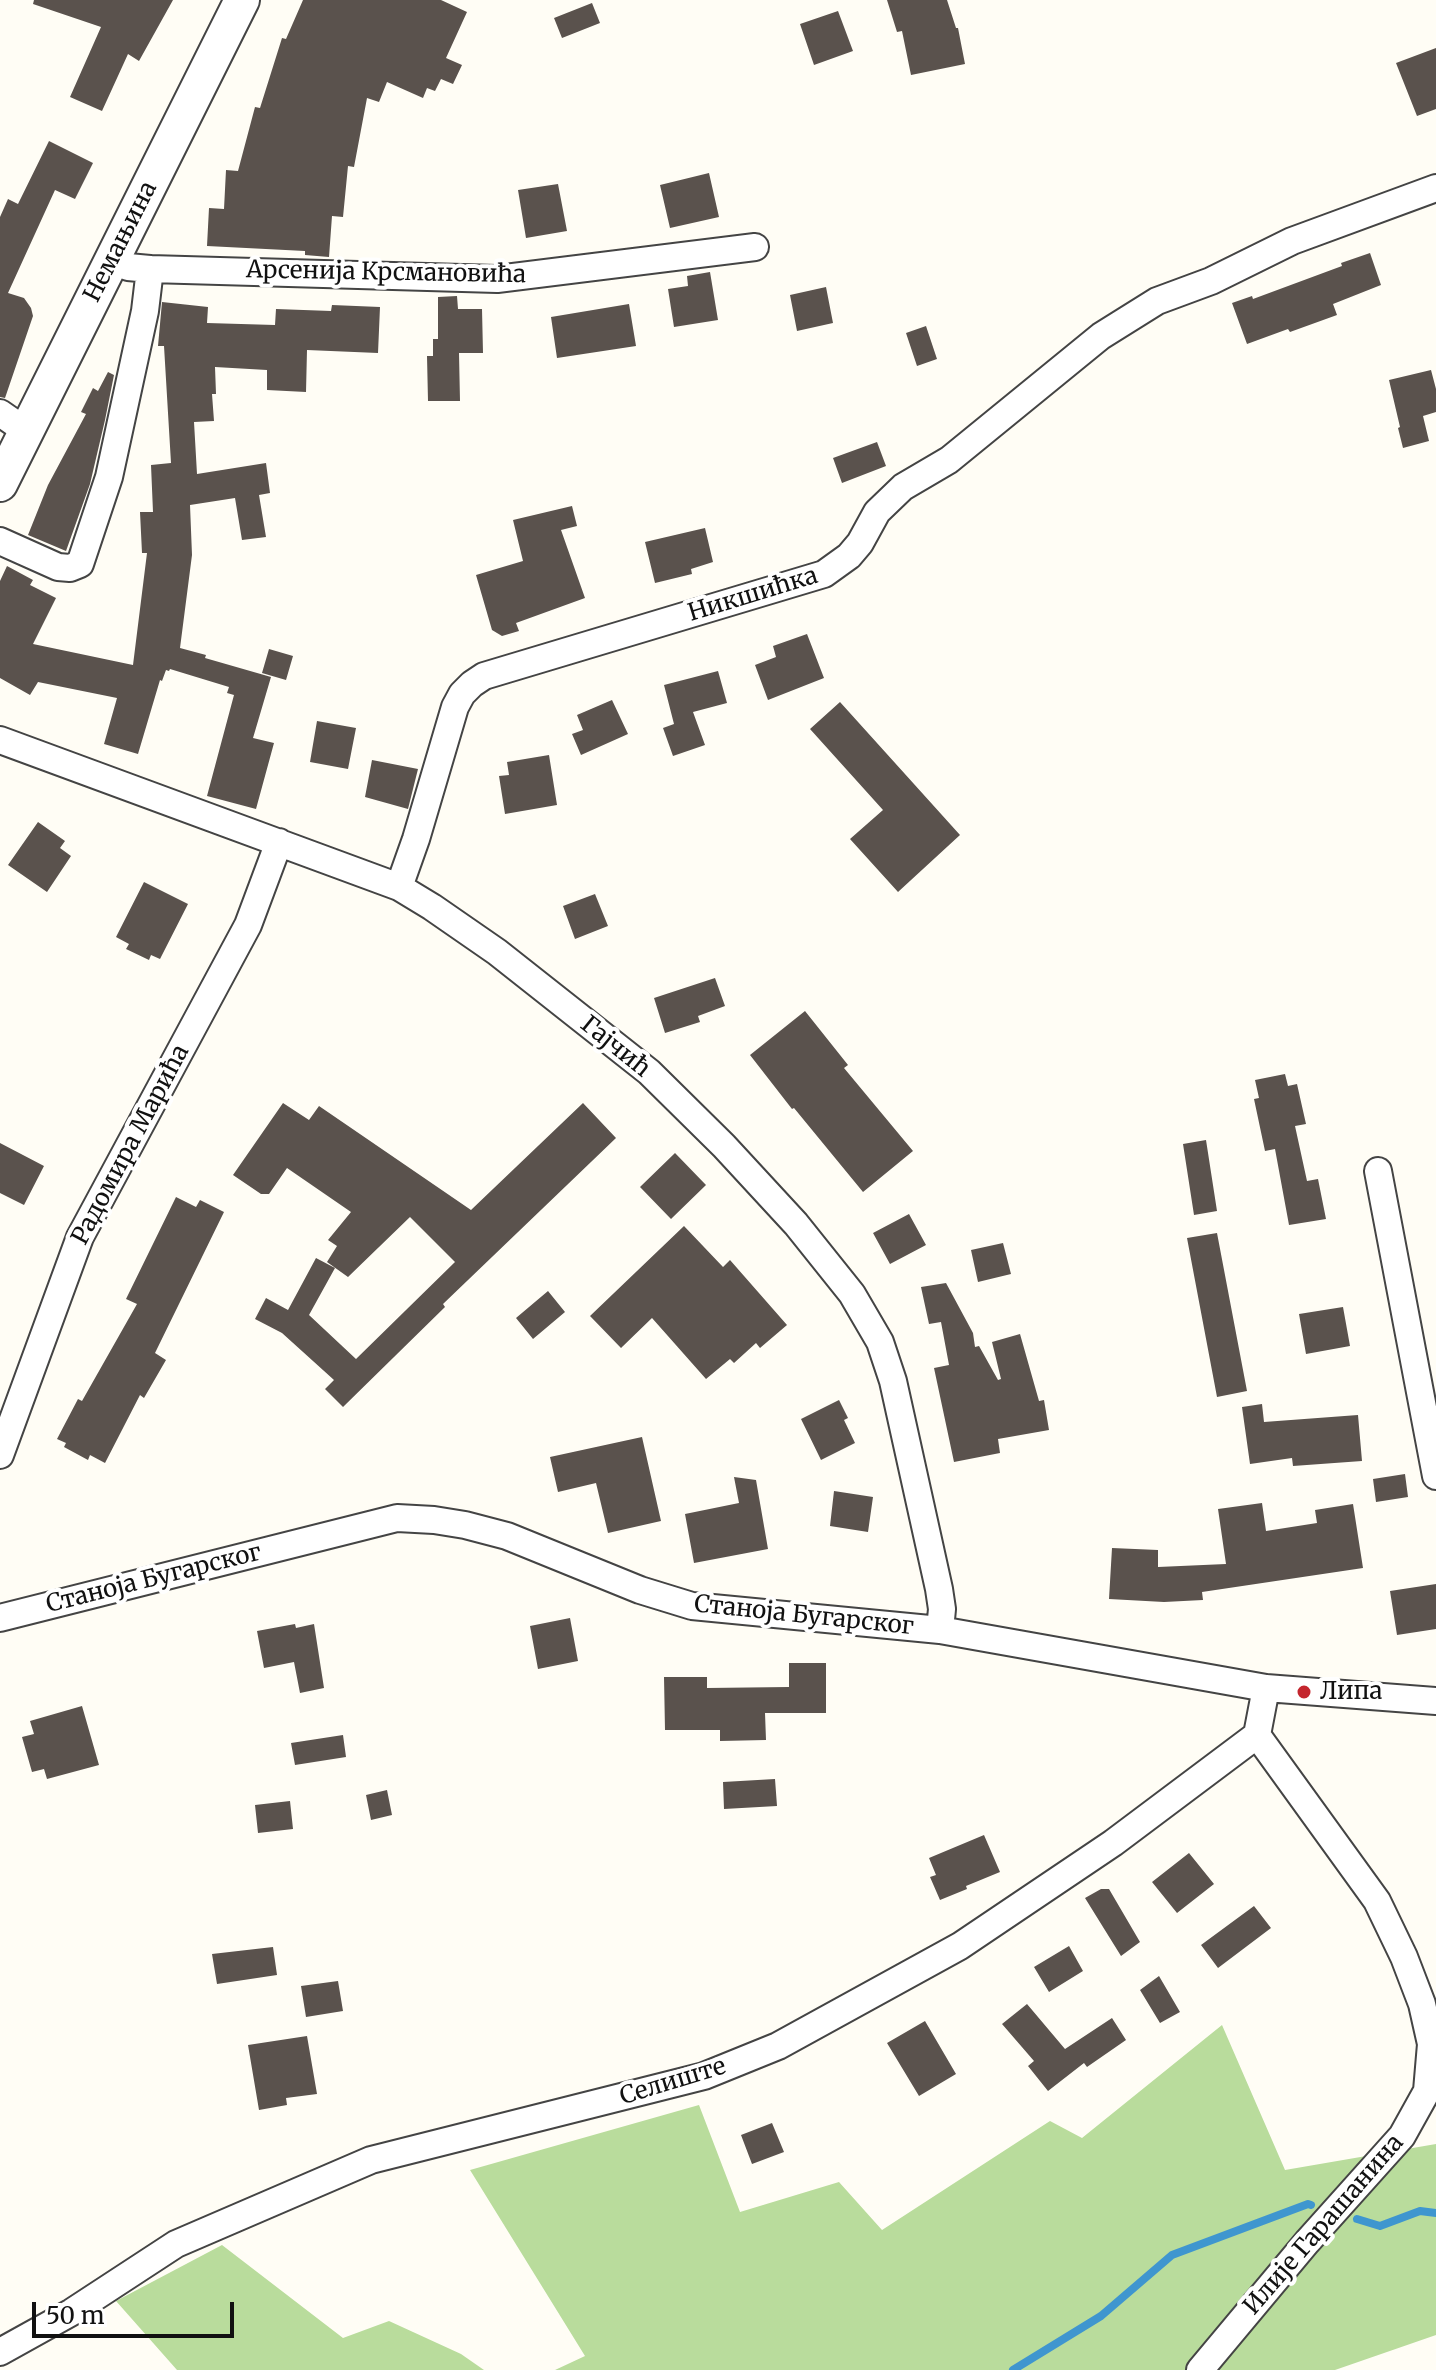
<!DOCTYPE html>
<meta charset="utf-8">
<style>
body{margin:0}
#map{position:relative;width:1436px;height:2370px;overflow:hidden;background:#fffdf5;font-family:Merriweather,serif}
canvas{display:block}
.scale{position:absolute;left:32px;top:2302px;width:202px;height:36px;box-sizing:border-box;border:4px solid #111;border-top:0;padding-left:10px;font-size:24px;line-height:28px;white-space:nowrap;color:#111;-webkit-text-stroke:6px #fff;paint-order:stroke}
</style>
<div id="map">
<canvas width="1436" height="2370"></canvas>
<div class="scale">50 m</div>
</div>
<script>
const c = document.querySelector('canvas').getContext('2d');
c.lineJoin = 'round';
function fillPath(path, color) { c.fillStyle = color; c.fill(path, 'evenodd'); }
const shape = rows => new Path2D(rows.map(r => 'M' + r).join(''));
function trace(path, color, width, dash) { c.strokeStyle = color; c.lineWidth = width; c.lineCap = dash ? 'butt' : 'round'; c.setLineDash(dash || []); c.stroke(path); }
function drawText(font, color, halo, rows, align = 'center') {
  c.font = font + ' Merriweather,serif'; c.lineWidth = 8; c.setLineDash([]); c.textBaseline = 'middle'; c.strokeStyle = halo; c.fillStyle = color; for (const [text, x, y, turn = 0] of rows) {
    c.save(); c.translate(x, y); c.rotate((+turn || 0) * Math.PI / 180); c.textAlign = isNaN(turn) ? turn : align; if (halo) c.strokeText(text, 0, 0); c.fillText(text, 0, 0); c.restore();
  }
}
fillPath(shape([
 [1222,2025,1285,2170,1436,2144,1436,2335,1335,2370,555,2370,585,2356,470,2170,699,2105,740,2212,839,2182,882,2230,1050,2121,1082,2138],
 [222,2245,343,2338,389,2321,461,2354,484,2370,177,2370,116,2301]
]), '#b9dc9c');
trace(shape([
 [1357,2219,1380,2226,1420,2211,1436,2213],
 [1013,2370,1101,2316,1172,2255,1308,2204,1311,2205]
]), '#3f96cf', 8);
fillPath(shape([
 [34,0,173,0,139,61,128,54,102,111,70,97,101,27,33,4],
 [303,0,441,0,467,12,446,58,462,65,453,84,441,79,435,91,427,88,423,98,387,82,379,102,367,98,354,167,348,166,343,217,332,216,329,257,305,255,305,251,207,246,209,208,224,209,226,170,238,171,255,107,260,108,282,38,286,39],
 [887,0,947,0,956,28,958,28,965,64,911,75,902,31,897,32],
 [592,3,600,23,562,38,554,18],
 [838,11,853,51,814,65,800,24],
 [1436,48,1436,109,1417,116,1396,63],
 [49,141,93,163,75,199,55,190,8,293,24,298,31,308,33,316,5,398,0,397,0,217,8,199,18,204],
 [709,173,719,217,670,228,660,185],
 [558,184,567,231,526,238,518,190],
 [1370,253,1381,285,1333,304,1337,315,1290,332,1288,329,1247,344,1232,303,1252,296,1253,299,1342,266,1341,263],
 [710,272,718,320,674,327,668,289,688,286,687,276],
 [826,287,833,323,797,331,790,295],
 [457,296,458,309,482,309,483,353,459,353,460,401,428,401,427,356,433,356,433,339,438,339,438,297],
 [162,302,208,307,207,323,275,325,276,309,331,311,332,305,380,307,378,353,307,350,306,392,267,390,267,370,215,367,216,394,212,394,214,421,194,422,197,474,266,463,270,493,259,495,266,537,242,540,235,498,190,505,192,555,180,648,206,655,205,658,271,677,253,738,274,743,256,809,207,796,234,695,227,693,229,687,170,669,169,671,166,670,162,681,160,680,138,754,104,744,117,698,38,682,30,695,0,678,0,581,7,566,33,580,30,585,56,598,33,644,133,665,147,553,142,553,140,512,153,512,151,465,171,463,164,346,158,346],
 [629,304,636,346,557,358,551,317],
 [926,326,937,359,917,366,906,333],
 [1431,370,1436,389,1436,412,1423,416,1429,441,1403,448,1398,428,1400,427,1389,380],
 [108,372,114,375,105,420,90,484,66,551,28,535,48,485,86,414,81,412,93,388,98,391],
 [877,442,886,466,842,483,833,458],
 [572,506,577,526,561,530,585,598,516,623,519,631,502,636,492,630,476,575,523,561,513,520],
 [705,528,713,562,691,569,692,574,655,583,645,542],
 [807,634,824,678,768,700,755,665,776,657,773,646],
 [269,649,293,656,286,680,262,673],
 [718,671,727,703,693,712,705,745,673,756,663,728,674,724,664,685],
 [612,700,628,734,581,755,572,734,583,730,577,715],
 [840,702,960,835,898,892,850,839,883,810,810,729],
 [317,721,356,728,348,769,310,762],
 [549,755,557,805,505,814,499,776,509,775,507,762],
 [372,760,418,769,408,809,365,797],
 [38,822,65,841,60,848,71,856,47,892,8,865],
 [144,882,188,904,160,959,151,955,149,960,126,949,129,944,116,937],
 [595,894,608,926,575,939,563,906],
 [715,978,725,1006,698,1016,700,1022,665,1033,654,998],
 [805,1011,848,1065,844,1068,913,1151,863,1192,794,1108,792,1109,750,1055],
 [1285,1074,1288,1086,1297,1084,1306,1124,1295,1126,1307,1181,1318,1179,1326,1219,1289,1225,1275,1149,1265,1151,1254,1099,1259,1098,1255,1080],
 [283,1103,309,1120,319,1106,471,1210,583,1103,616,1138,443,1304,445,1307,343,1407,325,1389,334,1380,282,1333,255,1319,266,1298,288,1310,316,1258,335,1268,309,1315,356,1359,455,1262,410,1217,348,1277,327,1262,337,1246,328,1240,351,1212,287,1168,269,1194,261,1194,233,1175],
 [1206,1140,1217,1211,1194,1215,1183,1144],
 [0,1143,44,1166,24,1205,0,1193],
 [675,1153,706,1185,671,1219,640,1187],
 [176,1197,196,1207,200,1200,224,1212,155,1353,166,1360,144,1398,140,1395,105,1463,90,1455,88,1460,64,1447,66,1443,57,1439,78,1399,82,1401,137,1304,126,1299],
 [909,1214,926,1245,890,1264,873,1233],
 [684,1226,723,1267,730,1260,787,1325,760,1348,756,1343,734,1363,730,1359,706,1379,652,1318,621,1348,590,1316],
 [1217,1233,1247,1391,1217,1397,1187,1238],
 [1003,1243,1011,1274,978,1282,971,1250],
 [946,1283,973,1333,975,1347,979,1346,998,1380,1001,1379,992,1342,1020,1334,1039,1401,1044,1400,1049,1430,998,1439,1000,1453,954,1462,934,1368,949,1365,941,1322,929,1324,921,1287],
 [548,1291,565,1312,533,1339,516,1318],
 [1343,1307,1350,1346,1306,1354,1299,1314],
 [839,1400,848,1418,844,1420,855,1443,821,1460,801,1419],
 [1262,1404,1264,1422,1358,1415,1362,1461,1293,1466,1292,1458,1250,1464,1242,1407],
 [642,1437,661,1521,608,1533,596,1483,558,1492,550,1457],
 [1405,1474,1408,1497,1376,1502,1373,1479],
 [734,1477,756,1480,768,1549,694,1563,685,1514,739,1503],
 [834,1491,873,1497,868,1532,830,1526],
 [1262,1503,1266,1531,1317,1523,1315,1510,1353,1504,1363,1568,1202,1592,1203,1600,1164,1602,1109,1599,1112,1548,1158,1550,1158,1567,1226,1564,1218,1509],
 [1436,1584,1436,1629,1397,1635,1390,1591],
 [570,1618,578,1661,538,1669,530,1626],
 [295,1624,296,1628,314,1624,324,1688,300,1693,294,1662,264,1668,257,1631],
 [789,1663,826,1663,826,1713,765,1713,766,1740,720,1741,720,1730,665,1730,664,1677,707,1677,707,1688,789,1687],
 [82,1706,99,1765,47,1779,44,1769,32,1772,22,1737,34,1734,30,1721],
 [343,1735,346,1757,295,1765,291,1743],
 [775,1779,777,1806,724,1809,723,1782],
 [387,1790,392,1815,371,1820,366,1795],
 [290,1801,293,1829,258,1833,255,1805],
 [984,1835,1000,1872,966,1886,967,1889,940,1900,930,1877,936,1875,929,1858],
 [1189,1853,1214,1884,1177,1913,1152,1882],
 [1101,1889,1109,1889,1140,1942,1121,1956,1085,1898],
 [1254,1906,1271,1928,1218,1968,1201,1945],
 [1069,1946,1083,1971,1049,1992,1034,1967],
 [273,1947,277,1975,217,1984,212,1954],
 [1159,1976,1180,2012,1160,2023,1140,1990],
 [338,1981,343,2011,306,2017,301,1986],
 [1027,2004,1065,2049,1112,2018,1126,2040,1087,2067,1084,2063,1048,2091,1028,2066,1034,2061,1002,2024],
 [925,2021,956,2074,919,2096,887,2043],
 [307,2036,317,2094,286,2098,287,2105,259,2110,248,2045],
 [772,2123,784,2152,752,2164,741,2135]
]), '#5a524d');
const minor = shape([
 [111,260,128,267,150,269,497,279,755,247],
 [0,413,26,431],
 [0,541,58,567,70,568,80,564,109,477,145,311,150,269],
 [0,740,399,887,432,907,497,952,649,1072,724,1146,796,1224,852,1294,880,1342,893,1381,939,1589,942,1609,940,1630],
 [399,887,416,839,455,707,462,694,472,684,484,676,824,574,849,556,860,543,877,512,903,487,949,460,1101,336,1157,301,1211,281,1292,241,1436,188],
 [1378,1171,1436,1476],
 [0,1455,80,1237,248,925,279,842],
 [0,1618,397,1518,434,1520,465,1525,507,1536,640,1590,692,1606,940,1630,1266,1688,1436,1701],
 [0,2352,72,2312,176,2244,371,2160,704,2076,778,2046,960,1946,1113,1843,1257,1735,1266,1688],
 [1200,2370,1307,2242,1402,2136,1427,2091,1431,2044,1422,2004,1404,1957,1377,1901,1257,1735]
]);
const tertiary = shape([
 [0,484,242,0]
]);
trace(minor, '#444', 30);
trace(tertiary, '#444', 38);
trace(minor, '#fff', 26);
trace(tertiary, '#fff', 34);
for (const [x, y, r, color] of [
 [1304,1692,8,"#c4262e"]
]) { const dot = new Path2D(); dot.arc(x, y, r, 0, 2 * Math.PI); c.fillStyle = color; c.fill(dot); trace(dot, '#fff', 3); }
drawText('24px', '#111', '#fff', [
 ["Немањина",121,242,-63],
 ["Арсенија Крсмановића",386,273,1],
 ["Никшићка",753,595,-17],
 ["Гајчић",615,1047,39],
 ["Радомира Марића",131,1145,-62],
 ["Станоја Бугарског",154,1579,-14],
 ["Станоја Бугарског",804,1616,6],
 ["Селиште",673,2082,-17],
 ["Илије Гарашанина",1324,2225,-49]
]);
drawText('24px', '#111', '#fff', [
 ["Липа",1320,1692]
], 'left');
</script>
